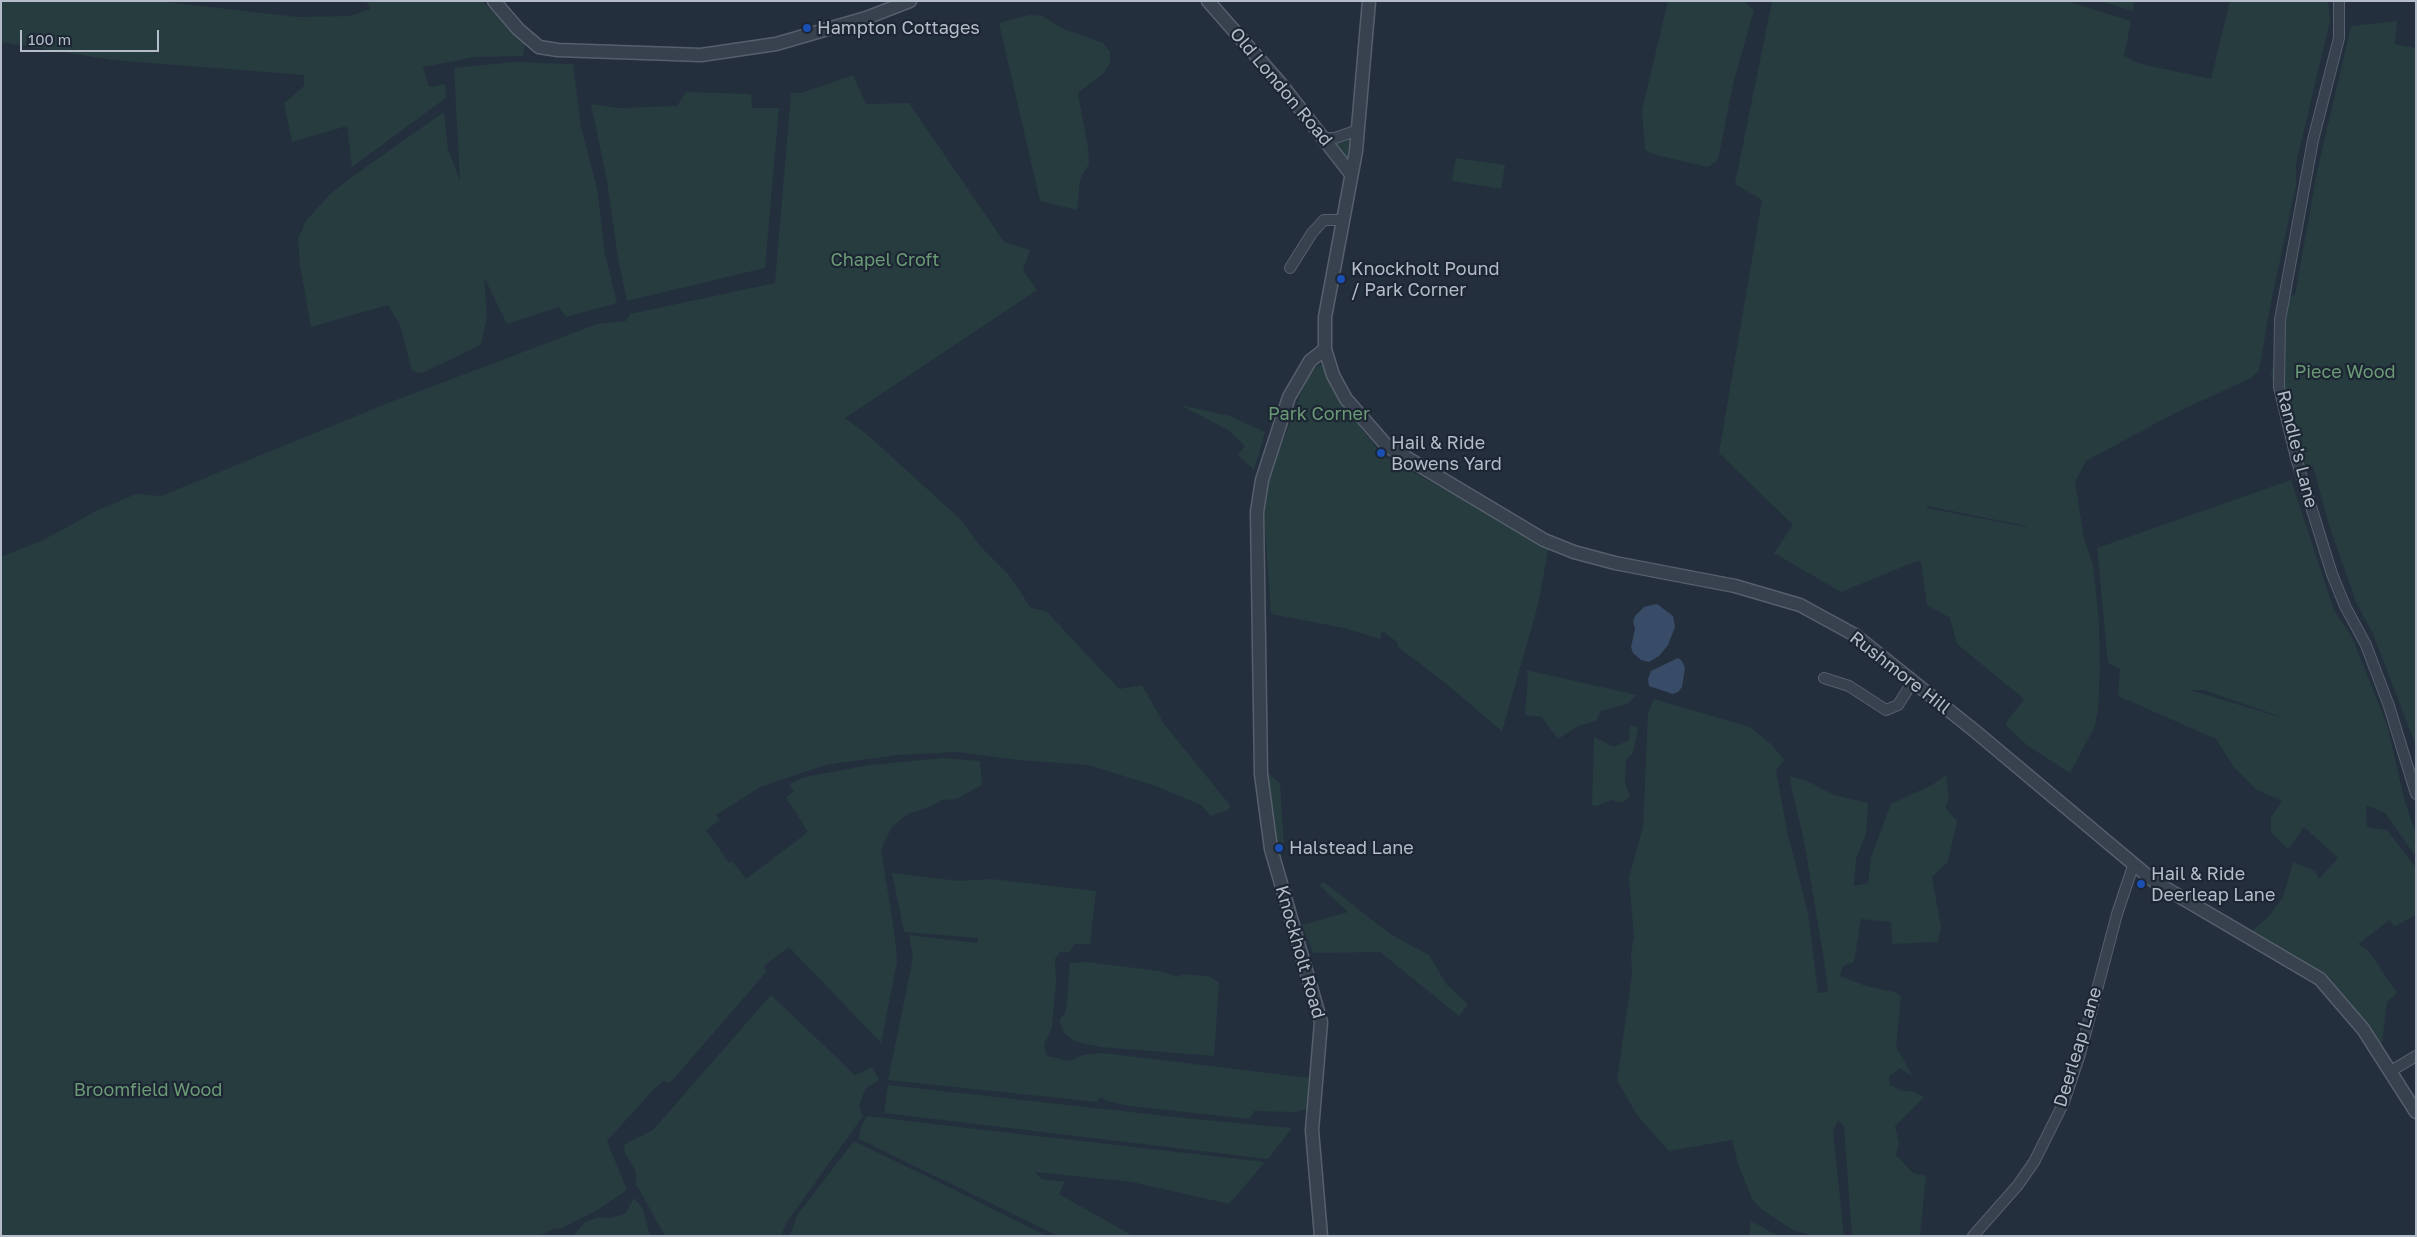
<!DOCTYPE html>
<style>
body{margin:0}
#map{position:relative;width:2417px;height:1237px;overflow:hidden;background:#242f3e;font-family:"Golos Text",sans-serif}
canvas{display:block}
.frame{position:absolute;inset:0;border:2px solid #b4bcc9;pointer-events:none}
.scale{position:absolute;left:20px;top:30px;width:139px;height:22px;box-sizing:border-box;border:2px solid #b4bcc9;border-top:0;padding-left:6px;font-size:15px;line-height:18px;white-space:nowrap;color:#b4bcc9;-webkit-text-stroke:4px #1d2633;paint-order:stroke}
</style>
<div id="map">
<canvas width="2417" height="1237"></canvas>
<div class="frame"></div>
<div class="scale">100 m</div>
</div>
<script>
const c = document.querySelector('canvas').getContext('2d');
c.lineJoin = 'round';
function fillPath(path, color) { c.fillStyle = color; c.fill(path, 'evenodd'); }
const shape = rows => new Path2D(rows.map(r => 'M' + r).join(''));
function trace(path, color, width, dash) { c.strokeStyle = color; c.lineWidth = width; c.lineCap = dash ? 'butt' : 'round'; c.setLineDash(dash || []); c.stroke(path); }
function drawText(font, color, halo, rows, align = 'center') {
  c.font = font + ' "Golos Text",sans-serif'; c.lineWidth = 4.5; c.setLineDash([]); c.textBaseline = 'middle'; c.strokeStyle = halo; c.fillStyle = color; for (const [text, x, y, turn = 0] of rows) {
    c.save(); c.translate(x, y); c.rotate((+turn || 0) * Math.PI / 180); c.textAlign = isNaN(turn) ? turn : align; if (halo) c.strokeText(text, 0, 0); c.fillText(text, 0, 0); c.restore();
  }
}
fillPath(shape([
 [1,1,156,1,298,17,350,16,370,9,366,1,482,1,525,44,523,56,475,57,423,67,429,87,445,84,446,98,352,167,347,126,292,142,284,103,304,86,304,75,112,60,1,42],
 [1668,1,1744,1,1754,10,1733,84,1718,160,1708,167,1652,154,1645,149,1642,110],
 [1772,1,2067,1,2131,21,2124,56,2141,64,2211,79,2230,1,2328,1,2330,21,2296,164,2296,185,2270,307,2259,371,2251,378,2175,413,2086,461,2075,482,2084,538,2093,565,2099,622,2100,669,2098,709,2095,726,2070,773,2028,746,2005,724,2024,699,1957,644,1950,618,1927,605,1921,562,1917,561,1841,592,1774,553,1793,525,1719,453,1762,200,1735,184],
 [1927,506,2026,526,2026,527,1927,508],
 [2100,1,2134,1,2133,11],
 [1029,15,1043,16,1061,28,1103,43,1110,52,1110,62,1104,73,1078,93,1088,148,1089,164,1080,179,1077,210,1040,201,999,23],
 [2397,21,2395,44,2416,48,2416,746,2373,634,2356,602,2329,525,2313,466,2295,468,2271,375,2288,296,2295,295,2317,172,2351,26],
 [514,62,573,64,581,127,597,188,605,254,617,303,566,317,559,307,507,324,484,277,487,317,481,345,422,373,412,371,400,325,388,305,311,327,300,265,298,238,306,221,330,194,356,174,444,112,448,149,460,181,454,68],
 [853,75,866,104,909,103,1004,242,1030,250,1023,270,1037,290,845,418,869,436,960,519,980,546,1009,575,1031,608,1046,611,1119,689,1142,685,1164,724,1229,804,1230,809,1211,816,1201,805,1153,785,1088,765,1018,760,958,752,897,755,825,765,760,787,716,815,720,820,706,830,729,863,732,861,746,879,808,832,786,797,794,792,789,784,805,777,870,765,944,758,980,761,982,785,956,799,942,800,929,807,908,814,892,827,881,849,895,937,897,962,881,1043,789,947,764,966,767,971,670,1083,664,1081,654,1089,607,1141,627,1190,599,1209,560,1229,555,1228,539,1236,1,1236,1,557,43,540,98,510,136,494,161,496,383,405,597,324,626,321,630,314,775,283,791,93,801,93],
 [686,92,751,94,752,108,779,108,765,268,627,301,618,258,607,181,591,104,619,108,677,106],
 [1352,135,1349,159,1346,161,1333,141],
 [1456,158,1505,165,1501,189,1452,181],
 [1325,363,1339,400,1383,456,1549,546,1538,605,1502,731,1444,682,1398,647,1397,642,1382,631,1380,639,1344,628,1271,614,1264,515,1268,483,1306,379,1316,367],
 [1180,405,1230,416,1265,432,1254,470,1238,455,1245,446,1228,430],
 [2291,480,2334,610,2352,637,2387,725,2405,802,2416,835,2416,857,2385,813,2366,805,2367,827,2387,830,2416,868,2416,915,2394,927,2390,920,2358,944,2368,950,2397,993,2387,1002,2382,1043,2374,1040,2320,975,2249,934,2269,916,2283,897,2293,862,2315,871,2319,879,2338,858,2304,827,2288,849,2271,832,2271,817,2282,801,2257,790,2233,766,2216,739,2118,696,2120,669,2108,663,2097,548],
 [2190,690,2204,690,2290,720],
 [1526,670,1637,695,1627,704,1601,711,1596,721,1578,726,1558,739,1542,717,1525,715,1528,676],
 [1654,699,1750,727,1773,746,1784,760,1776,770,1787,831,1808,913,1818,993,1828,992,1824,960,1804,841,1789,776,1807,781,1834,795,1868,803,1866,834,1856,859,1854,886,1868,883,1871,857,1891,804,1932,785,1946,775,1949,799,1945,807,1957,821,1948,861,1932,877,1941,927,1938,942,1892,944,1891,922,1861,919,1854,962,1843,966,1840,976,1866,986,1894,992,1901,996,1896,1046,1913,1077,1900,1068,1889,1076,1890,1085,1903,1091,1913,1091,1924,1097,1895,1126,1899,1143,1896,1155,1913,1173,1926,1176,1920,1236,1852,1236,1844,1127,1838,1120,1833,1132,1844,1236,1813,1236,1793,1230,1761,1209,1752,1199,1738,1164,1732,1140,1669,1151,1637,1115,1617,1080,1632,974,1631,954,1634,937,1629,878,1643,827,1648,713],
 [1630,725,1638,727,1633,753,1626,760,1625,782,1630,797,1622,803,1612,800,1597,806,1592,805,1594,737,1614,747,1629,740],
 [1268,773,1280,783,1284,847,1274,845],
 [892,873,959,881,991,879,1096,891,1090,944,1075,944,1069,952,1060,952,1055,959,1056,980,1052,1027,1044,1045,1047,1056,1070,1061,1083,1055,1103,1053,1309,1078,1307,1109,1295,1112,1254,1111,1250,1119,1129,1106,1107,1101,1101,1097,1097,1102,888,1080,913,958,909,935,977,943,978,938,904,932],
 [1324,882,1390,934,1429,955,1446,984,1468,1004,1459,1016,1380,952,1313,953,1302,925,1348,912,1319,885],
 [1087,962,1159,971,1179,977,1181,974,1208,976,1219,982,1214,1056,1101,1047,1076,1042,1064,1033,1059,1021,1066,1011,1070,963],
 [771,995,855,1075,872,1067,879,1080,865,1089,859,1106,863,1116,787,1222,781,1236,665,1236,636,1184,636,1172,624,1151,625,1144,653,1130],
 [888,1085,1193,1119,1292,1128,1268,1159,884,1113],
 [867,1116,967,1128,1265,1162,1229,1204,1132,1182,1035,1172,1042,1179,1065,1182,1059,1194,1133,1236,1058,1236,859,1139,861,1127],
 [854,1141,977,1201,1046,1236,790,1236,797,1215],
 [634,1198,643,1209,650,1236,573,1236,585,1222,599,1217,610,1218,625,1214],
 [1751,1221,1778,1236,1749,1236]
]), '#263c3f');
fillPath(shape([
 [1657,604,1673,616,1675,627,1668,645,1659,656,1649,662,1641,660,1633,653,1631,647,1635,629,1633,622,1635,616,1644,607],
 [1678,658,1682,661,1685,668,1682,687,1678,692,1673,694,1649,686,1648,679,1651,671]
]), '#394c67');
const minor = shape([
 [2339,1,2339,38,2313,140,2280,320,2279,387,2296,458,2332,574,2345,606,2366,645,2389,706,2416,794],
 [1325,138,1335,138,1358,130],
 [1290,268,1312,233,1324,220,1342,220],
 [1824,678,1849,686,1886,710,1898,705,1913,681],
 [2391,1071,2416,1056],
 [1973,1236,2018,1185,2034,1162,2064,1102,2080,1054,2117,914,2133,866]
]);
const tertiary = shape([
 [494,1,518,29,539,47,558,50,701,55,776,44,866,18,910,1],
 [1208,1,1281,84,1351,174],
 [1369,1,1356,151,1325,317,1325,349,1333,375,1346,399,1387,446,1544,540,1574,552,1615,563,1735,586,1800,605,1855,635,1976,732,2155,882,2320,979,2363,1029,2416,1112],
 [1321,1236,1312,1130,1321,1022,1271,849,1261,774,1257,512,1262,480,1289,397,1310,361,1325,349]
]);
trace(minor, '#565f6c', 12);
trace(tertiary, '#565f6c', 15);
trace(minor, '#38414e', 10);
trace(tertiary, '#38414e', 12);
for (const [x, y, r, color] of [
 [807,28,5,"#1a4fb4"],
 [1341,279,5,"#1a4fb4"],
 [1381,453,5,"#1a4fb4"],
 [1279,848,5,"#1a4fb4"],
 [2141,884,5,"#1a4fb4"]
]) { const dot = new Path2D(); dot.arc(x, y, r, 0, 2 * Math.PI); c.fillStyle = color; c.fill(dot); trace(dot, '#1d2633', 2); }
drawText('18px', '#b4bcc9', '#1d2633', [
 ["Hampton Cottages",817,28],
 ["Knockholt Pound",1351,269],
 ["/ Park Corner",1351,290],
 ["Hail & Ride",1391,443],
 ["Bowens Yard",1391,464],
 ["Halstead Lane",1289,848],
 ["Hail & Ride",2151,874],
 ["Deerleap Lane",2151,895]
], 'left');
drawText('18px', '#b4bcc9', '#1d2633', [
 ["Old London Road",1281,87,50],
 ["Randle's Lane",2297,449,76],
 ["Rushmore Hill",1900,673,38],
 ["Knockholt Road",1300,952,74],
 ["Deerleap Lane",2078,1047,-73]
]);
drawText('18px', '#6b9a76', '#1d2633', [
 ["Chapel Croft",885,260],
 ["Piece Wood",2345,372],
 ["Park Corner",1319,414],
 ["Broomfield Wood",148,1090]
]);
</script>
